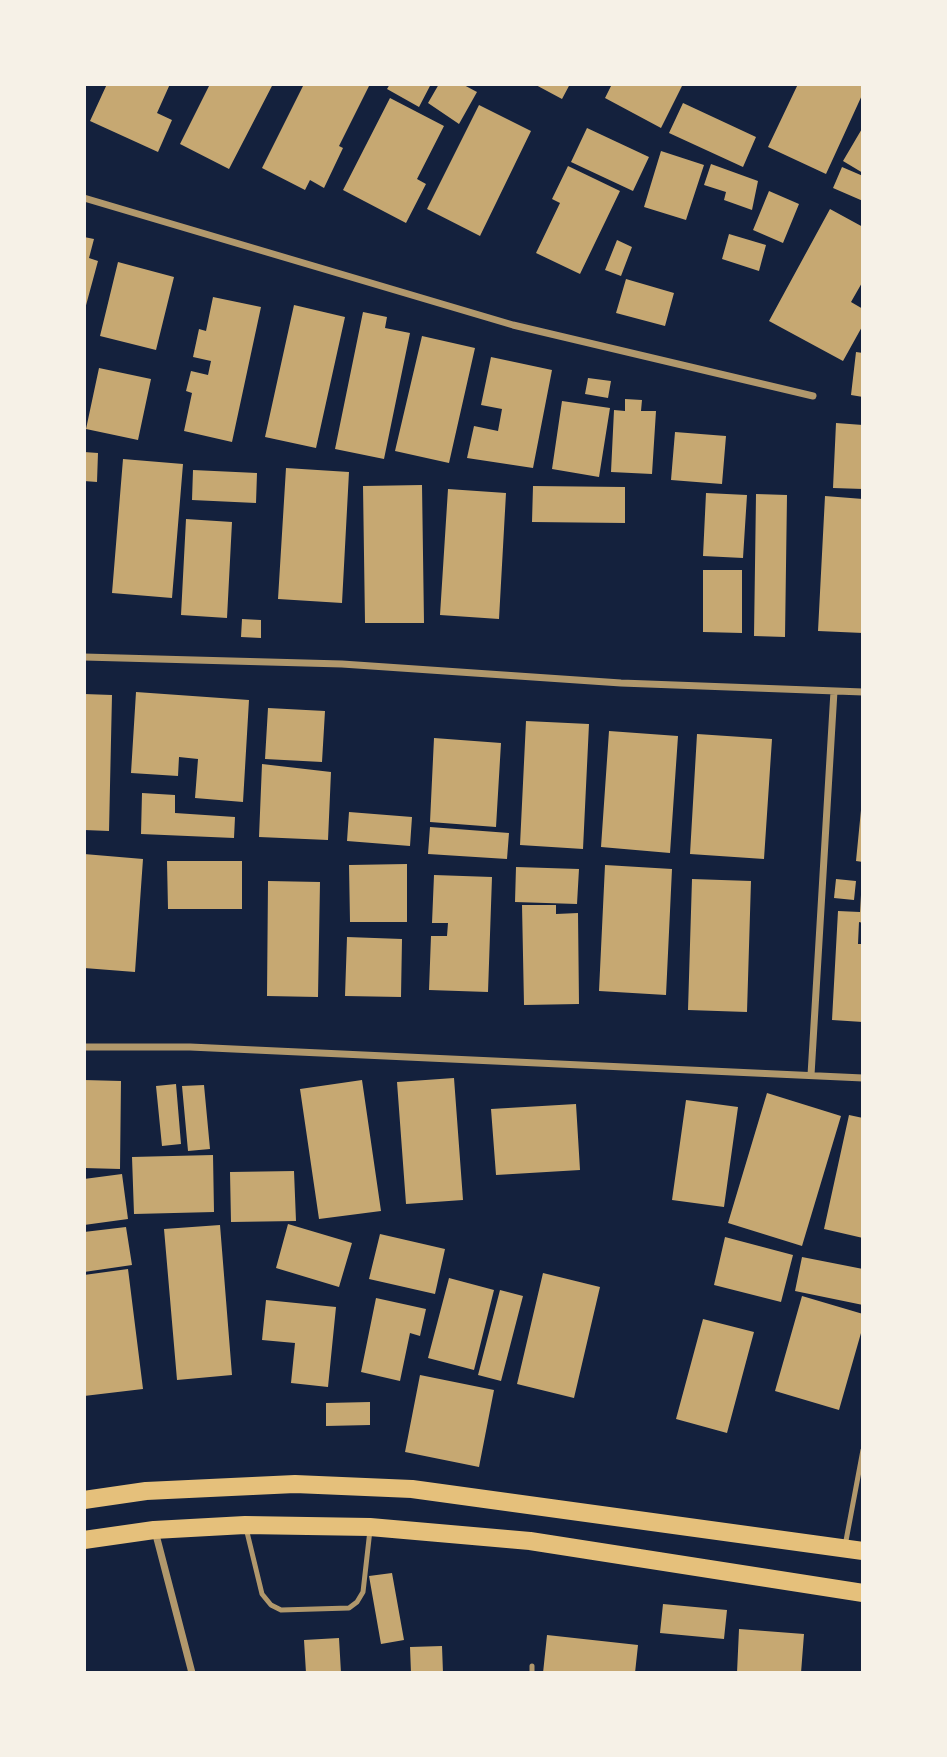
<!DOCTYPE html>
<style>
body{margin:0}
#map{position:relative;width:947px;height:1757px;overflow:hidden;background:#14213d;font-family:Signika,sans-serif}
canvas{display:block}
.frame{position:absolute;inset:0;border:86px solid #f6f1e7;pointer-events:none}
</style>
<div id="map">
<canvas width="947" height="1757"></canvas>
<div class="frame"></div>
</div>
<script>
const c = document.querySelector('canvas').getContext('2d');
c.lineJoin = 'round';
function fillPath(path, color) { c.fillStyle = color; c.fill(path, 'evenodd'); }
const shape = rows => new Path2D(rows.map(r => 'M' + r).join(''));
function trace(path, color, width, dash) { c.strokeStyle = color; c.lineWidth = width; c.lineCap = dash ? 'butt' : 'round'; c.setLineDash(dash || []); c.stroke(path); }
fillPath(shape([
 [107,84,170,84,157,113,172,120,158,152,90,121],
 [210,84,273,84,229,169,180,144],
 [304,84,370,84,339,146,343,148,324,188,310,180,305,190,262,168],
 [390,84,431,84,419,107,387,89],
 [439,84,462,84,477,92,459,124,428,103],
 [534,84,570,84,562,99],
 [612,84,683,84,661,128,605,98],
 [798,84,863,84,863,93,826,174,768,147],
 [390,98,444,126,417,179,426,184,406,223,343,190],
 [683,103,756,137,743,167,669,133],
 [479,105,531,131,480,236,427,209],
 [863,127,863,173,843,161],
 [587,128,649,157,633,191,571,162],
 [661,151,704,165,686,220,644,207],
 [711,164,758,181,752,210,724,200,726,192,704,185],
 [568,166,620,191,580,274,536,253,560,203,552,199],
 [842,167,863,176,863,201,833,188],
 [769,191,799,204,783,243,753,230],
 [830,209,863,227,863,281,851,302,863,309,863,325,843,361,769,321],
 [729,234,766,245,759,271,722,259],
 [84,237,94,239,89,258,98,261,85,309],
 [617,240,632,247,621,276,605,270],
 [118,262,174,277,156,350,100,336],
 [626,279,674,293,665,326,616,313],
 [213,297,261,307,232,442,184,431,192,393,186,391,191,371,208,375,211,361,193,357,199,329,206,331],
 [294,305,345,317,316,448,265,437],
 [363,312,387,317,385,328,410,333,384,459,335,449],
 [422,336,475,348,449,463,395,451],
 [856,352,863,353,863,397,851,395],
 [491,357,552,370,533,468,467,458,474,426,498,431,502,409,481,405],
 [99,368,151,379,138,440,86,429],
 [588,378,611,381,608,398,585,394],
 [625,399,642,400,641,411,656,411,652,474,611,472,614,410,625,411],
 [562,401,610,408,599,477,552,469],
 [836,423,863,425,863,489,833,488],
 [675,432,726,436,722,484,671,480],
 [84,452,98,453,97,482,84,481],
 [123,459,183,464,172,598,112,593],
 [286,468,349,472,342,603,278,599],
 [193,470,257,473,256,503,192,500],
 [422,485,424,623,365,623,363,486],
 [533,486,625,487,625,523,532,522],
 [448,489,506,493,499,619,440,615],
 [706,493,747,495,743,558,703,556],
 [756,494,787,495,785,637,754,636],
 [825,496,863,499,863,633,818,631],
 [186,519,232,522,227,618,181,615],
 [703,570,742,570,742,633,703,632],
 [242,619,261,620,261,638,241,637],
 [136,692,249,700,243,802,195,798,198,759,179,757,178,776,131,773],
 [84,694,112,695,109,831,84,830],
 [268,708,325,711,322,762,265,759],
 [526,721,589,724,583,849,520,845],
 [609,731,678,736,670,853,601,847],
 [697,734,772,739,764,859,690,854],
 [434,738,501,743,496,827,430,822],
 [262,764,331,772,328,840,259,837],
 [142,793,175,795,175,813,235,817,234,838,141,834],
 [861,810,863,810,863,862,856,861],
 [349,812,412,817,410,846,347,841],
 [430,827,509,833,507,859,428,854],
 [84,854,143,859,135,972,84,968],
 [167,861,242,861,242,909,168,909],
 [407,864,407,922,350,922,349,865],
 [605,865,672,869,666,995,599,991],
 [516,867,579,869,577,904,515,902],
 [434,875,492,877,488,992,429,990,431,936,447,936,448,923,432,923],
 [692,879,751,881,747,1012,688,1010],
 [836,879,856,881,854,900,834,898],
 [268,881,320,882,318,997,267,996],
 [861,895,863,923,859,922,858,944,863,944,863,1022,832,1020,838,911,860,912],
 [522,905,556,905,556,914,578,913,579,1004,524,1005],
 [347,937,402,939,401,997,345,996],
 [454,1078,463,1200,406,1204,397,1082],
 [84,1080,121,1081,120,1169,84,1168],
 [362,1080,381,1211,319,1219,300,1089],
 [176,1084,181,1144,162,1146,156,1086],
 [204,1085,210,1149,188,1151,182,1086],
 [767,1093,841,1116,802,1246,728,1223],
 [686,1100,738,1107,724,1207,672,1200],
 [576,1104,580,1170,496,1175,491,1109],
 [849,1115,863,1118,863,1238,824,1229],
 [213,1155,214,1212,134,1214,132,1157],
 [294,1171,296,1221,231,1222,230,1172],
 [122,1174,128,1219,84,1225,84,1179],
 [288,1224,352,1243,339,1287,276,1268],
 [220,1225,232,1375,177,1380,164,1229],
 [126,1227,132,1265,84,1272,84,1232],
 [380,1234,445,1249,435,1294,369,1279],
 [725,1237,793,1255,781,1302,714,1285],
 [802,1257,863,1269,863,1305,795,1291],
 [128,1269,143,1389,84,1396,84,1275],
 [543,1273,600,1287,574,1398,517,1384],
 [449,1278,494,1290,474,1370,428,1358],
 [500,1290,523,1296,501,1381,478,1375],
 [802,1296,863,1314,863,1326,839,1410,775,1391],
 [376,1298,426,1309,420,1336,410,1333,400,1381,361,1372],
 [266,1300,336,1307,328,1387,291,1383,295,1343,262,1340],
 [703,1319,754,1332,727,1433,676,1419],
 [420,1375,494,1390,479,1467,405,1452],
 [370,1402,370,1425,326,1426,326,1403],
 [392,1573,404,1640,381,1644,369,1576],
 [663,1604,727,1610,724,1639,660,1633],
 [739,1629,804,1634,801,1673,737,1673],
 [547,1635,638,1645,635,1673,543,1673],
 [339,1638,341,1673,306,1673,304,1640],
 [442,1646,443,1673,411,1673,410,1647]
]), '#c6a872');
trace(shape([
 [246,1528,262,1594,271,1605,281,1610,349,1608,357,1602,363,1592,370,1530],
 [845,1546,863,1450],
 [532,1666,532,1673]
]), '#b1986c', 5);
trace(shape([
 [84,198,513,325,813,396],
 [84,657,342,664,621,683,863,692],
 [84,1047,190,1047,863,1078],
 [811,1075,834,691],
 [155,1531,192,1673]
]), '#b1986c', 7);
trace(shape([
 [84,1500,146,1491,295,1484,412,1489,863,1551],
 [84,1540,154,1530,245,1525,370,1527,530,1541,863,1593]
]), '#e5c07b', 18);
</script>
